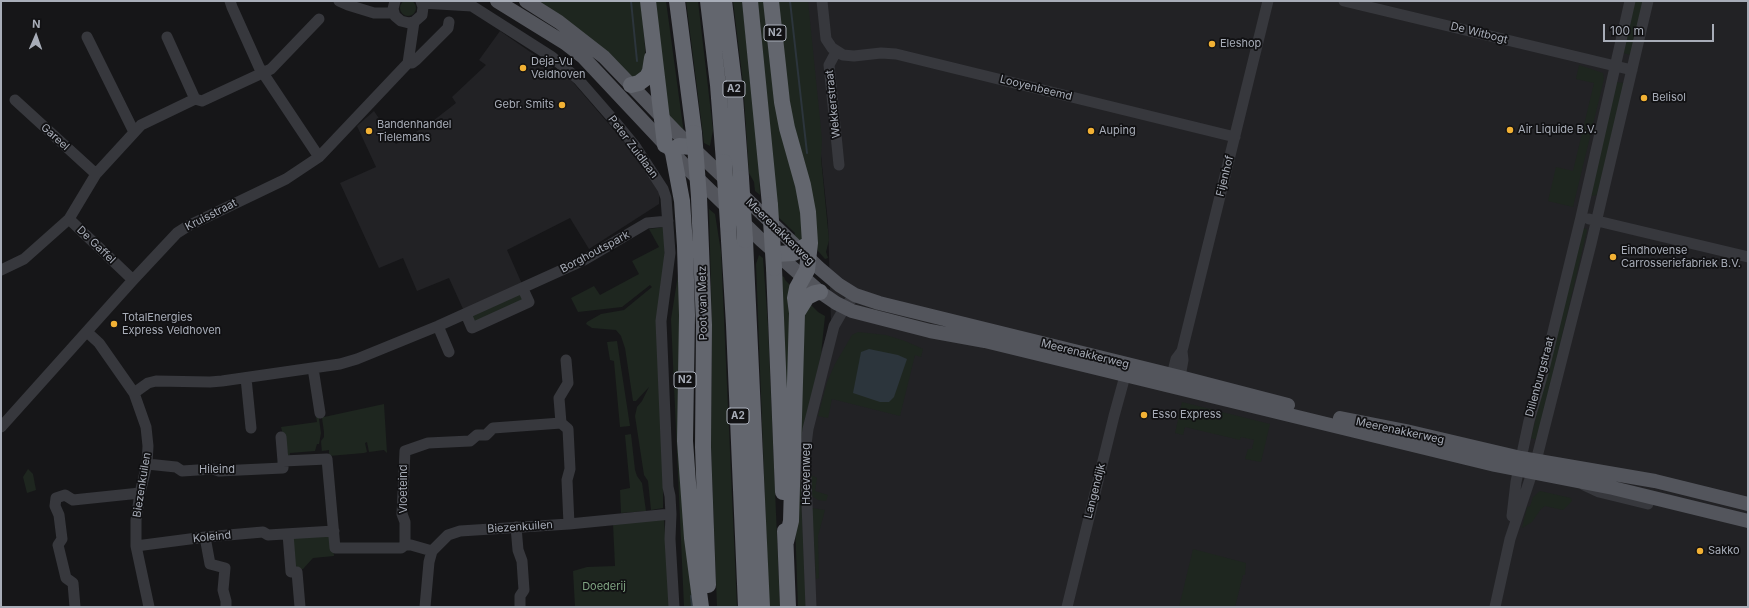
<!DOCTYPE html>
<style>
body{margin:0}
#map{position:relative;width:1749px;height:608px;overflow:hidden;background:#161618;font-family:Inter,sans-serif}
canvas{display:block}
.frame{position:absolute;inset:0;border:2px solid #a8adb8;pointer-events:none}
.north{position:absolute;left:16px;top:16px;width:40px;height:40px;-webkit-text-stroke:3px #111113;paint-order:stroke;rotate:2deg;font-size:11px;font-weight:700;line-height:16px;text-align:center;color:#a8adb8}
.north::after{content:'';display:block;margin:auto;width:14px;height:18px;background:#a8adb8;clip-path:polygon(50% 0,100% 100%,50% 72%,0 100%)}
.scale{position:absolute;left:1603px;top:24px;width:111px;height:18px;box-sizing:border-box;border:2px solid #a8adb8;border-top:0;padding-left:5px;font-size:12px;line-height:14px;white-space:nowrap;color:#a8adb8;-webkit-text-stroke:3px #111113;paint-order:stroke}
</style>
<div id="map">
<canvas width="1749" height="608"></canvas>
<div class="frame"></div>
<div class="north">N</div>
<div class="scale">100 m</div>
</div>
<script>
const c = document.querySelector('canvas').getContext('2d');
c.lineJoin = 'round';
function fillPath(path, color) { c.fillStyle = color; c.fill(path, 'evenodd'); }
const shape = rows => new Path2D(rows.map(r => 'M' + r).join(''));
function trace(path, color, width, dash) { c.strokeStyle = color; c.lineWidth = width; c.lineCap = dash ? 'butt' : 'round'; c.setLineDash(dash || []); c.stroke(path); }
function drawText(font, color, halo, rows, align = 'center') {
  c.font = font + ' Inter,sans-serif'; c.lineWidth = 3.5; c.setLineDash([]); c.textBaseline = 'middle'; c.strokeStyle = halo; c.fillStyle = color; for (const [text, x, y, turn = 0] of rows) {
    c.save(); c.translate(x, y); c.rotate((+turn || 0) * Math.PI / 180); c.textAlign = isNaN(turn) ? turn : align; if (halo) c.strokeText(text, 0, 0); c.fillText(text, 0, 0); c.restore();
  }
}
fillPath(shape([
 [805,1,1748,1,1748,607,803,607,796,448,815,369,831,322,828,223],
 [500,31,571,80,633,152,659,190,659,204,589,249,570,218,507,250,522,284,464,311,449,278,417,291,403,258,379,268,340,183,376,167,357,126,374,111,396,144,429,124,456,103,452,97,486,65,479,60]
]), '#222225');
fillPath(shape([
 '400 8a8 8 0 1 1 16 0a8 8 0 1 1-16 0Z',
 [535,1,641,1,647,71,632,79],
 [653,1,666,1,684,134,665,117],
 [686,1,698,1,713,130,710,146,704,143],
 [733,1,742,1,758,148,760,195,755,191,754,182,749,173,743,83],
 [755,1,766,1,801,206,803,244,793,238,795,233,777,216],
 [774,1,808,1,822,139,821,158,829,240,826,252,828,258,825,259,818,251,816,245,797,148],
 [1635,1,1644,1,1631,55,1623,53],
 [1579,65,1603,73,1604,79,1573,207,1548,201,1556,167,1573,171,1594,83,1576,79],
 [1616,82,1625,83,1597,195,1592,196,1590,194],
 [709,209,715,214,721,252,737,607,717,607,711,447,712,325],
 [665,227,663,508,651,510,648,481,644,475,635,416,637,407,642,401,649,387,636,401,633,401,625,348,621,336,616,330,592,328,586,324,587,322,601,314,624,310,652,287,650,285,622,307,578,312,571,298,594,286,600,295,639,274,632,261,659,247,649,229],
 [1583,228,1587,229,1587,231,1537,440,1531,438,1581,230],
 [759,255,763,258,768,326,780,607,769,607,756,264],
 [678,275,699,607,684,607,671,319],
 [780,275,784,277,785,280,793,288,789,494],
 [520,294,525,299,476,324,471,316],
 [810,304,818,312,825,316,821,354,799,452,806,607,798,607,794,494,804,316],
 [858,332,886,335,905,341,923,349,921,357,915,355,900,416,832,399,828,418,818,416,827,382,835,364,852,335],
 [617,341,630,426,620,427,614,361,610,360,607,342],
 [1182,402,1270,424,1261,462,1245,459,1248,449,1252,449,1254,440,1241,437,1240,440,1185,427,1183,435,1175,433],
 [314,404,317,404,321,433,319,444,317,444,315,451,290,453,289,459,281,427,317,422],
 [320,404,324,417,384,404,387,453,384,450,369,452,367,442,365,443,367,452,364,453,329,456,329,450,322,451,322,453,321,441,324,437,324,432],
 [631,434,635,470,637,476,642,483,646,511,621,513,620,490,630,488,625,435],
 [28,469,33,474,36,490,27,493,23,477],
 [811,475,817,478,815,491,828,495,826,501,818,500,812,496],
 [1540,491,1571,498,1572,501,1563,510,1545,506,1541,509,1532,522,1522,528,1527,507,1530,506,1533,497],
 [812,508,825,510,818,536,819,578,816,579],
 [664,519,670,607,575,607,573,571,587,567,615,566,613,524],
 [295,536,332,536,334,556,313,558,303,569,294,569,292,540],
 [1193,549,1246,563,1245,575,1243,575,1235,607,1179,607]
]), '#1e261f');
fillPath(shape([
 [869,349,898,355,907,359,894,397,889,402,880,402,853,393,861,352]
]), '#2c353c');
trace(shape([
 [631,1,637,61],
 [790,1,807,153],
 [691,596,692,607]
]), '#2c353c', 2);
trace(shape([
 [230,1,232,7,259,67,319,157],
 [339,1,348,5,374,13,394,13],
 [395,1,393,9,395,16,401,21,409,23,414,22,422,15,423,7,421,1],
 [822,1,826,39,832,48,843,55,854,56,881,53,896,54,1235,137],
 [1344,1,1632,70],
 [422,3,472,6,552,57,578,79,612,118,635,146,663,189,666,198,670,253,661,321,668,487,670,496,671,514,670,539,674,607],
 [87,37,134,132],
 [167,37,195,99],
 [836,52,829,65,839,165],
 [408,63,412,63,416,60,448,28,449,22],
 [15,100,96,174],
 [69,219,133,280],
 [1589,219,1748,257],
 [1,270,24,259,69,219,96,174,141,125,195,99,202,101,271,69,319,19],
 [466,314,472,328,529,302,523,289],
 [438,326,449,352],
 [87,332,99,343,134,393,146,427,148,446,147,464,140,493,136,520,136,546,149,607],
 [313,368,320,413],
 [1172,375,1176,359,1182,351,1268,1],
 [1180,377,1183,360,1182,351],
 [246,378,251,428],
 [134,393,148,383,156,381,210,382,222,381,340,364,357,359,438,326,584,260,647,223,668,221],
 [561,423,559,398,568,383,566,360],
 [1,427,133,280,177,233,188,226,286,179,319,157,408,63,414,22],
 [281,437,283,461],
 [147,464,176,467,182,471,213,469,219,471,283,468,283,461,327,459,335,548,401,548,405,545,411,545,432,551],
 [1584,485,1599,492,1648,504],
 [1512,516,1516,482,1529,421,1543,373,1581,217,1630,1],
 [516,527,518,550,522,561,524,590,520,596,520,607],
 [288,534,291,572,297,572,300,607],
 [205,537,210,564,225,568,223,590,226,601,226,607],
 [405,545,405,522,402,514,405,451,428,443,470,441,477,435,486,435,493,428,561,423,568,429,570,469,567,480,569,524],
 [136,546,205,537,263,532,268,535,334,531],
 [75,607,73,583,66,578,58,545,62,539,59,515,55,506,56,498,65,495,73,500,140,493],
 [425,607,429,562,432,551,448,535,460,531,569,524,671,514],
 [811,607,805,452,808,429,834,326,845,307,855,295],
 [1067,607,1114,416,1125,376],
 [1495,607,1510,539,1536,461,1591,244,1648,1]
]), '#37383d', 11);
trace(shape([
 [497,1,565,43,583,57,689,170,761,240,820,292,836,303,852,311,930,331,985,341,1495,465,1613,488,1748,521],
 [526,1,559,22,604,57,677,133,819,268,839,285,855,295,879,303,1180,377,1288,405],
 [1340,418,1406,431,1521,458,1655,481,1748,504]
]), '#53555c', 14);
trace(shape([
 [648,1,665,145],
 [677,1,694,133],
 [708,1,718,85,724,162],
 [724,1,734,83,741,178],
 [750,1,770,205],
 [771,1,782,102,787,128,803,185,808,212,810,243,807,270,797,288,795,298,797,313,791,521,786,542],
 [631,85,639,83,647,77,650,71,652,58],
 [692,147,679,146,675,149,673,153,682,201,685,246,687,315,685,441,692,538,701,607],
 [699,197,704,325,703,447,708,585],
 [728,224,734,325,746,607],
 [745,240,762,607],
 [776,254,794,253,810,243],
 [774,268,783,492],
 [797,313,807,297,815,293,820,292],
 [785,531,788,607]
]), '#63666e', 16);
trace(shape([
 [694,133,699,197],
 [724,162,728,224],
 [741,178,745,240],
 [770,205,774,268]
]), '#63666e', 16);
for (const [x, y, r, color] of [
 [1212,44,4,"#f2b134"],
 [523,68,4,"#f2b134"],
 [1644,98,4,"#f2b134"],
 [562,105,4,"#f2b134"],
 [1510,130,4,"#f2b134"],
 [369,131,4,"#f2b134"],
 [1091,131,4,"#f2b134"],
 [1613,257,4,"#f2b134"],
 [114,324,4,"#f2b134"],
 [1144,415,4,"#f2b134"],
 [1700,551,4,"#f2b134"]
]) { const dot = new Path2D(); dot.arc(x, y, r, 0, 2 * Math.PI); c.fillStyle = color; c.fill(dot); trace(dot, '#111113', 1.5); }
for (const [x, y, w] of [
 [775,33,22],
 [734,89,22],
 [685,380,22],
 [738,416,22]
]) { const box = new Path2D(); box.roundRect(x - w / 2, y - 8, w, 16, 3); c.fillStyle = '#111113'; c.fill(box); trace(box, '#a8adb8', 1); }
drawText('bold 10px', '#a8adb8', null, [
 ["N2",775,33],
 ["A2",734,89],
 ["N2",685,380],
 ["A2",738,416]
]);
drawText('11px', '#a8adb8', '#111113', [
 ["De Witbogt",1479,33,14],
 ["Looyenbeemd",1036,88,14],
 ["Wekkerstraat",833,104,-96],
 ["Gareel",55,137,42],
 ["Peter Zuidlaan",633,147,53],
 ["Fijenhof",1225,176,-76],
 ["Kruisstraat",211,215,-27],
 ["Meerenakkerweg",780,232,44],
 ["De Gaffel",96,245,44],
 ["Borghoutspark",595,252,-28],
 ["Poot van Metz",703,303,-91],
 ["Meerenakkerweg",1085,354,14],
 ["Dillenburgstraat",1540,377,-75],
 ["Meerenakkerweg",1400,431,12],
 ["Hileind",217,470],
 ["Hoevenweg",807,474,-90],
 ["Biezenkuilen",142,485,-81],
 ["Vloeteind",404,489,-90],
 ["Langendijk",1095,491,-76],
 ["Biezenkuilen",520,527,-4],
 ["Koleind",212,537,-6]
]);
drawText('11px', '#a8adb8', '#111113', [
 ["Eleshop",1220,44],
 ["Deja-Vu",531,62],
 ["Veldhoven",531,75],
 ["Belisol",1652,98],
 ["Gebr. Smits",554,105,"right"],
 ["Bandenhandel",377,125],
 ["Tielemans",377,138],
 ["Air Liquide B.V.",1518,130],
 ["Auping",1099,131],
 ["Eindhovense",1621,251],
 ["Carrosseriefabriek B.V.",1621,264],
 ["TotalEnergies",122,318],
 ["Express Veldhoven",122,331],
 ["Esso Express",1152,415],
 ["Sakko",1708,551]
], 'left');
drawText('11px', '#7fa381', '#111113', [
 ["Doederij",604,587]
]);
</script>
